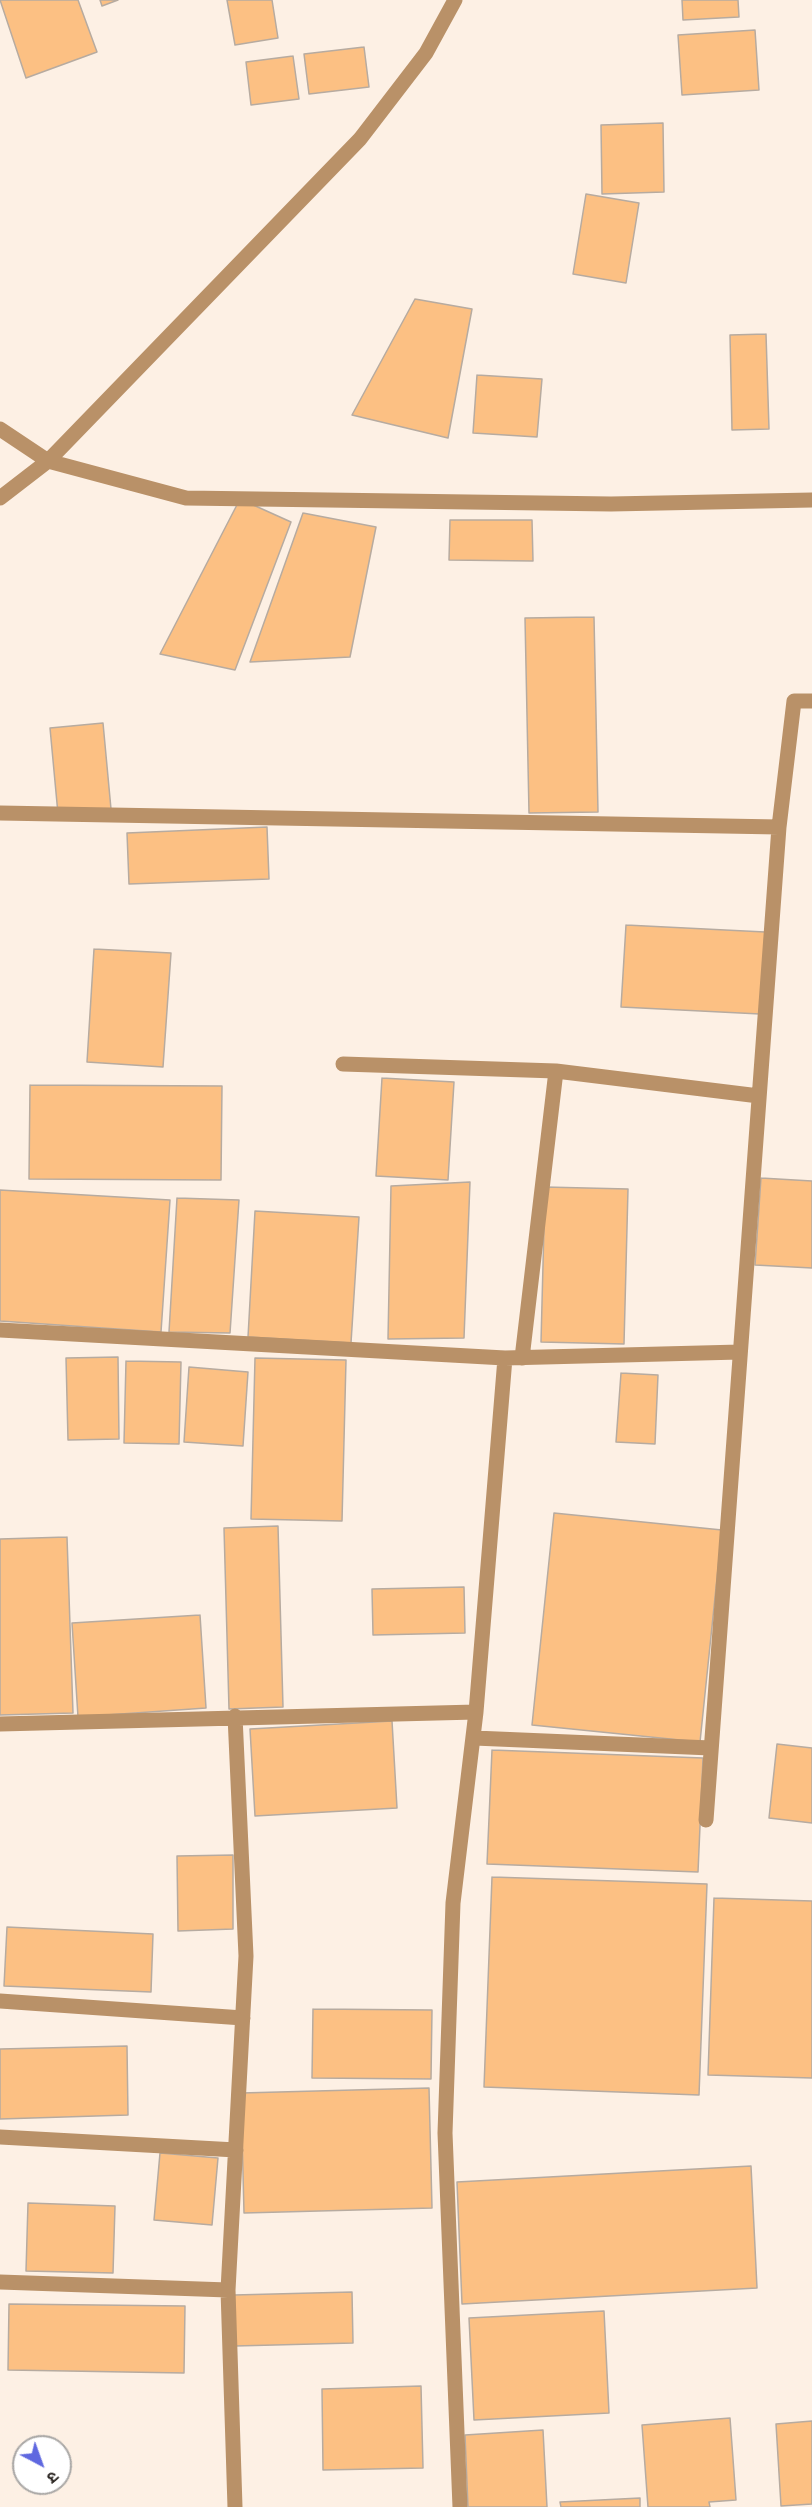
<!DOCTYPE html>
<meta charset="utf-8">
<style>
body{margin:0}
#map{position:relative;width:812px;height:2507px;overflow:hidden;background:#fdf0e4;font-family:Jost,"Noto Sans Devanagari",sans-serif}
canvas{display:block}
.north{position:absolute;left:12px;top:2435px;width:60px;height:60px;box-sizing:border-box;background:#fff;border:2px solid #a9a7a5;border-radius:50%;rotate:139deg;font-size:16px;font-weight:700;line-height:24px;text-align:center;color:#28231f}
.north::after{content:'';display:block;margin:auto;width:21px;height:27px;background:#5f68e0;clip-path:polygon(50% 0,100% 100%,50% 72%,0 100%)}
</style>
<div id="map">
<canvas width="812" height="2507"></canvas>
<div class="north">उ</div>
</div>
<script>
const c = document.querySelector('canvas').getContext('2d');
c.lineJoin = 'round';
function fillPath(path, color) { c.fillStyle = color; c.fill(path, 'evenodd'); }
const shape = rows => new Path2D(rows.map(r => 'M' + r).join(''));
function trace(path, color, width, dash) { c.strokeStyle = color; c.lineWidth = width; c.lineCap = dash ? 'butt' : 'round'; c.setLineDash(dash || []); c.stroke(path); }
const building = shape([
 [0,0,78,0,97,52,26,78,0,0],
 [100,0,118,0,102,6,100,0],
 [227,0,272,0,278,38,235,45,227,0],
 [682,0,738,0,739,17,683,20,682,0],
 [755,30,759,90,682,95,678,35,755,30],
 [364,47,369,87,309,94,304,54,364,47],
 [293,56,299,99,251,105,246,62,293,56],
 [663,123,664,192,602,194,601,125,663,123],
 [586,194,639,203,626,283,573,274,586,194],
 [415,299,472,309,448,438,352,415,415,299],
 [766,334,769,429,732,430,730,335,766,334],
 [477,375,542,379,537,437,473,433,477,375],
 [240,499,291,522,235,670,160,654,240,499],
 [303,513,376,527,350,657,250,662,303,513],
 [450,520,532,520,533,561,449,560,450,520],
 [594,617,598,812,529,813,525,618,594,617],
 [103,723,111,809,58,814,50,728,103,723],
 [267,827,269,879,129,884,127,833,267,827],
 [626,925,765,932,760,1014,621,1007,626,925],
 [94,949,171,953,163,1067,87,1062,94,949],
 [382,1078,454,1082,448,1180,376,1176,382,1078],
 [30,1085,222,1086,221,1180,29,1179,30,1085],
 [761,1178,812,1181,812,1268,755,1265,761,1178],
 [470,1182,464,1338,388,1339,391,1186,470,1182],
 [545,1187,628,1189,624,1344,541,1342,545,1187],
 [0,1190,170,1200,161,1332,0,1321,0,1190],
 [177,1198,239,1200,230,1333,169,1332,177,1198],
 [255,1211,359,1217,351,1343,248,1337,255,1211],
 [118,1357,119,1439,68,1440,66,1358,118,1357],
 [255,1358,346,1360,342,1521,251,1519,255,1358],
 [126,1361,181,1362,179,1444,124,1443,126,1361],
 [189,1367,248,1372,243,1446,184,1442,189,1367],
 [621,1373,658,1375,655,1444,616,1442,621,1373],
 [554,1513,722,1530,700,1742,532,1725,554,1513],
 [278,1526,283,1707,229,1709,224,1528,278,1526],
 [67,1537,73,1713,0,1715,0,1539,67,1537],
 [464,1587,465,1633,373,1635,372,1589,464,1587],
 [200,1615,206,1708,78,1717,72,1623,200,1615],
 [392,1721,397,1808,255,1816,250,1729,392,1721],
 [777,1744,812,1748,812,1823,769,1818,777,1744],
 [492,1750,703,1758,698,1872,487,1864,492,1750],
 [233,1855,233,1929,178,1931,177,1856,233,1855],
 [492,1877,707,1884,699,2095,484,2087,492,1877],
 [714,1898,812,1901,812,2078,708,2075,714,1898],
 [7,1927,153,1934,151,1992,4,1986,7,1927],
 [313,2009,432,2010,431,2079,312,2078,313,2009],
 [127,2046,128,2115,0,2119,0,2049,127,2046],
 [429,2088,432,2208,244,2213,241,2093,429,2088],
 [160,2153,218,2158,212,2225,154,2220,160,2153],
 [751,2166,757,2288,462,2304,457,2182,751,2166],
 [28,2203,115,2206,113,2273,26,2271,28,2203],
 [352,2292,353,2343,235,2346,234,2295,352,2292],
 [9,2304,185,2306,184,2373,8,2370,9,2304],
 [604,2311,609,2413,474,2420,469,2318,604,2311],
 [421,2386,423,2468,323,2470,322,2389,421,2386],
 [730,2418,736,2500,709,2502,710,2507,648,2507,642,2425,730,2418],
 [812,2421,812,2504,781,2506,776,2424,812,2421],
 [543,2430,547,2507,468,2507,465,2435,543,2430],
 [640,2498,640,2507,561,2507,560,2502,640,2498]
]);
fillPath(building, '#fcc083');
trace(building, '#b7aba0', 1.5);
trace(shape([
 [0,429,48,461,186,498,611,504,812,500],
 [0,498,48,461,360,139,426,53,455,0],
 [0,813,779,827,794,701,812,701],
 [343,1064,556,1071,759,1096],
 [0,1330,505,1358,740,1352],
 [522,1358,556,1071],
 [0,1724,476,1712],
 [474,1738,711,1748],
 [706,1820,779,827],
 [0,2001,243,2018],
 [0,2137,236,2150],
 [0,2282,228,2290],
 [235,2507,228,2290,246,1956,235,1716],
 [460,2507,445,2133,453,1903,476,1712,505,1358]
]), '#b99168', 15);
</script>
